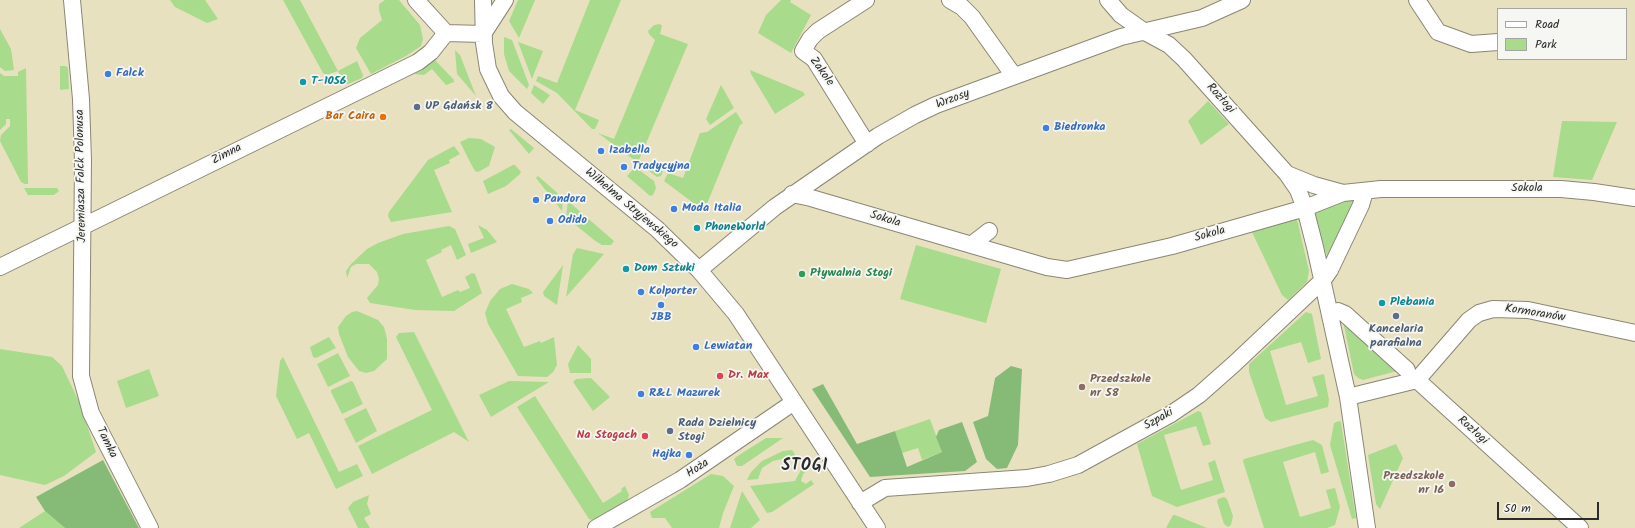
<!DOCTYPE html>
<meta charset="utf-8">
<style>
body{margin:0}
#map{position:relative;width:1635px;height:528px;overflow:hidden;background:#e8e1bf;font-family:Kalam,sans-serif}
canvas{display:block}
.legend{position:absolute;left:1497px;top:8px;width:130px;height:52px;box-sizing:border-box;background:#f6f6f2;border:1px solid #a5a5a2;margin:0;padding:5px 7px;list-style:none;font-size:12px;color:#2b2b2b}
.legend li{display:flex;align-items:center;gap:8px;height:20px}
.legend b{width:20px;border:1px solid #a5a5a2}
.scale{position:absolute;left:1497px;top:502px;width:102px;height:18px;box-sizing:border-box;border:2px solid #2b2b2b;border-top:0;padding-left:5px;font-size:12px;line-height:14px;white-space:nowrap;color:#2b2b2b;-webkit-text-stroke:3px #f6f6f2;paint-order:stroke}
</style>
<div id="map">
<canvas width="1635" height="528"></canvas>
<ul class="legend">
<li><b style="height:5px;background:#fff"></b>Road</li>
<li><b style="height:11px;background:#a8db8b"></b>Park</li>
</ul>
<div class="scale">50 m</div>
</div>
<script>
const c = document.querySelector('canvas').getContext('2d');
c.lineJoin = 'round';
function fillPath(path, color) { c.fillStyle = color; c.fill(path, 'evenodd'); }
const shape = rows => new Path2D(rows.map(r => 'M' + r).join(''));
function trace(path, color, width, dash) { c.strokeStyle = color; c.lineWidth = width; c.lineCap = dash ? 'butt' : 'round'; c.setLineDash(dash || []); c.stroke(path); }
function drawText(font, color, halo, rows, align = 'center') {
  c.font = font + ' Kalam,sans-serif'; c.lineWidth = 3.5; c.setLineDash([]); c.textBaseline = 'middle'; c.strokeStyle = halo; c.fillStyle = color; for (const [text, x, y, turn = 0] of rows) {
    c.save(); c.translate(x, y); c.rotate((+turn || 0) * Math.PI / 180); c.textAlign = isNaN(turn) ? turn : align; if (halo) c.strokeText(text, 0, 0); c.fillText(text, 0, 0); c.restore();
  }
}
fillPath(shape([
 [170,0,205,0,218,19,207,23,175,7],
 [283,0,300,0,338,71,357,61,363,75,362,78,348,84,345,84,338,71,326,75,323,73],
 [385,0,399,0,420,25,423,39,421,46,406,56,371,74,356,48,360,38,382,20,379,10,379,4],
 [518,0,535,0,519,38,509,21],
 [590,0,621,0,575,110,599,120,595,129,592,129,557,93,536,81,538,76,557,83],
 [781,0,791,0,790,2,811,15,791,53,758,33,766,15],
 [660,24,662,26,660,34,688,44,639,160,663,171,661,176,657,177,598,133,614,139,655,40,649,34,648,31,654,25],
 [0,29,11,49,14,70,5,71,0,67],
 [504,37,512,40,529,85,527,89,509,71,504,54],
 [518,42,543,51,532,79],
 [455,50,460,55,476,96,457,74],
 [435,60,454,80,454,82,446,85,432,69,424,75,414,74],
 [60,66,66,66,68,68,69,89,60,90],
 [26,68,28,184,25,184,21,182,0,141,1,135,10,126,10,119,6,119,6,124,0,130,0,73,4,76,18,76,18,72],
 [750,70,803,92,805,95,775,114,751,74],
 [534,85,550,95,543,104,531,93],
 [721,85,734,108,710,125,706,119],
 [1208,101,1229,124,1201,145,1188,121],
 [736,112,743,123,740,125,729,150,704,211,664,181,668,173,683,178,700,133,707,132],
 [1562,121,1617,122,1592,180,1553,177],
 [511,129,534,148,529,154,509,130],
 [469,138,481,139,495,147,489,166,478,172,475,171,471,164,460,142],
 [454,146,460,154,449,160,450,163,434,170,452,212,391,222,388,216,389,212,428,160],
 [513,165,515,165,521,172,520,174,506,186,488,194,483,181],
 [635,167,654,181,656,188,653,195,650,196,627,176],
 [538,176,563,198,562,211,536,178],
 [24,188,57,188,59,191,54,195,28,195],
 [1352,198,1354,203,1330,252,1327,256,1315,217,1316,213,1318,210],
 [568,201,614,241,611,245,602,245,594,240,566,217],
 [1296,215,1309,271,1307,282,1288,300,1282,295,1250,228],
 [478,225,487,230,497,242,471,253,468,244,484,238],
 [449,226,455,229,466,255,457,260,451,245,441,250,442,252,426,260,442,297,458,290,460,292,470,288,465,277,472,273,475,274,482,293,454,311,415,310,370,303,367,298,378,285,379,279,377,272,369,264,356,264,351,267,347,278,346,271,351,264,367,249,378,243,403,234],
 [916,245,1001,269,986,323,900,299],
 [577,248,604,254,566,297,573,254],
 [563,265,557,305,544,296,543,292],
 [512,284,529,289,533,293,521,298,522,302,506,309,524,347,540,341,541,343,554,337,557,365,553,372,547,377,518,376,488,324,485,313,490,301,500,289],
 [357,311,378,320,384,327,387,339,387,359,374,371,366,373,359,371,348,357,339,334,338,327,346,316,352,312],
 [1306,312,1312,314,1321,359,1308,363,1301,342,1270,351,1286,405,1318,396,1312,377,1324,374,1329,400,1328,407,1271,422,1265,418,1249,372,1249,364],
 [1343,321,1401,370,1363,380,1358,378,1354,374],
 [414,332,469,442,454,432,372,474,358,446,432,410,396,337,399,333],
 [329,337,336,348,316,358,313,357,310,347],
 [578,345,591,359,591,373,570,373,568,364],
 [0,349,52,357,62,366,80,404,96,452,64,476,45,485,0,475],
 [338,353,350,376,328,387,317,364],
 [283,357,339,472,357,464,363,476,336,489,309,433,297,439,276,396,280,361],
 [149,369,159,396,126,408,117,381],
 [591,378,610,397,593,411,573,382,576,379],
 [351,381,353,382,363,404,342,414,331,392,331,390],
 [509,381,549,382,491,417,479,395],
 [535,396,603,503,622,491,621,489,625,486,629,495,627,501,592,520,589,519,517,407],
 [366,408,377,431,356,443,344,419],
 [1198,411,1201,412,1211,444,1203,446,1196,426,1164,435,1181,490,1213,480,1208,463,1215,460,1225,492,1177,507,1152,496,1137,444],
 [930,419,942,452,922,460,918,448,902,453,895,431],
 [1339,421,1341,422,1356,518,1352,519,1330,445,1334,423],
 [766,438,783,438,742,466,737,466,734,459,736,457],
 [1313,440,1322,445,1329,472,1321,474,1315,452,1283,462,1300,517,1331,508,1326,490,1335,488,1340,507,1335,525,1327,528,1264,528,1243,461,1244,459],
 [1396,444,1403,458,1380,509,1376,504,1368,455],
 [792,450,796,456,773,461,762,468,758,479,747,480,751,472,762,461,783,451],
 [804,461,809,469,803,474,801,481,806,484,811,480,814,484,772,512,767,513,750,486,795,481,803,466,802,462],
 [711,474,723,476,734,486,723,513,719,528,672,528,665,518,652,518,650,512],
 [742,491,760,520,751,528,730,528],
 [369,495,367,504,371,514,364,518,370,528,358,528,348,508,353,502],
 [1224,497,1227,499,1233,516,1231,525,1228,527,1224,524,1217,501,1218,499],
 [45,511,65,528,19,528],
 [1173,515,1175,515,1207,528,1166,528]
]), '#a8db8b');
fillPath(shape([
 [1011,366,1022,369,1018,445,1007,468,997,469,986,459,973,422,988,416,995,378],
 [823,384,857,444,895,431,907,467,942,452,936,437,939,430,962,422,977,462,965,471,870,477,812,389],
 [103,460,139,528,65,528,45,511,36,497]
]), '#86bb77');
const minor = shape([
 [72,0,81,99,83,161,81,376,91,413,150,528],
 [416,0,446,33,483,34],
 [483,0,484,43,488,69,501,96,515,112,657,229,699,270,736,314,877,528],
 [866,0,818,31,810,39,803,51,814,59,867,144],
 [950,0,962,7,972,17,1014,76],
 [1108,0,1121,15,1145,32,1169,45,1184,59,1287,174,1298,190,1305,208,1315,247,1348,397,1367,528],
 [1417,0,1438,32,1471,44,1498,42],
 [483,34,505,0],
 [1287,174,1314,185,1343,193],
 [792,194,811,198,1047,267,1067,270,1172,246,1305,208,1343,193,1381,189,1561,189,1594,192,1635,198],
 [971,245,989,231],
 [0,267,418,62,431,52,446,33],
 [699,270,775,207,878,136,915,115,936,105,1121,37,1202,18,1242,0],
 [1338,311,1345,314,1407,370],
 [1417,380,1469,320,1479,313,1493,309,1528,310,1635,333],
 [1417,380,1580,528],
 [1348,397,1417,380],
 [860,503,885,488,1027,478,1049,474,1078,465,1171,414,1199,395,1234,364,1323,280,1330,270,1361,205,1365,191],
 [596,528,680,480,794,402]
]);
trace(minor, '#8a8675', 18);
trace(minor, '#fff', 16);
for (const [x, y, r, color] of [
 [108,74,4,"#3f7fe0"],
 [303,82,4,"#0f9aa8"],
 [417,107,4,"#5c6f8a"],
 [383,117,4,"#e8710a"],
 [1046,128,4,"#3f7fe0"],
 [601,151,4,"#3f7fe0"],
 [624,167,4,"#3f7fe0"],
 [536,200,4,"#3f7fe0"],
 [674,209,4,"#3f7fe0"],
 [550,221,4,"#3f7fe0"],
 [697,228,4,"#0f9aa8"],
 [626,269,4,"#0f9aa8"],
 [802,274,4,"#2e9e5b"],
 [641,292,4,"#3f7fe0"],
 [1382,303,4,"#0f9aa8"],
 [661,305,4,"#3f7fe0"],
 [1396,316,4,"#5c6f8a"],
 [696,347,4,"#3f7fe0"],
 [720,376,4,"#e0444e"],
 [1082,387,4,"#8d6e63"],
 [641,394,4,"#3f7fe0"],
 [670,431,4,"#5c6f8a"],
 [645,436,4,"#e0444e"],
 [689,455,4,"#3f7fe0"],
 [1452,484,4,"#8d6e63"]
]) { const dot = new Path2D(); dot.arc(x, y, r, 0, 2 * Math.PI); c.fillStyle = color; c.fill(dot); trace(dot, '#f6f6f2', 1.5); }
drawText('12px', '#2b2b2b', '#f6f6f2', [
 ["Zakole",821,72,54],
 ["Rozłogi",1220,99,48],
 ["Wrzosy",953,100,-21],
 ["Zimna",227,155,-27],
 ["Jeremiasza Falck Polonusa",82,176,-91],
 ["Sokola",1527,189],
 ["Wilhelma Stryjewskiego",631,209,40],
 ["Sokola",885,220,17],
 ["Sokola",1210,235,-16],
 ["Kormoranów",1535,314,9],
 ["Szpaki",1159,420,-30],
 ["Rozłogi",1472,431,42],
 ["Tamka",106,443,64],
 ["Hoża",698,469,-33]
]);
drawText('bold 12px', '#366cbe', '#f6f6f2', [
 ["Falck",116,74],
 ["Biedronka",1054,128],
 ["Izabella",609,151],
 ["Tradycyjna",632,167],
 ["Pandora",544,200],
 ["Moda Italia",682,209],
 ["Odido",558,221],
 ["Kolporter",649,292],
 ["JBB",661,318,"center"],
 ["Lewiatan",704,347],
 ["R&L Mazurek",649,394],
 ["Hajka",681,455,"right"]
], 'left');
drawText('bold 12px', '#0d838f', '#f6f6f2', [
 ["T-1056",311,82],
 ["PhoneWorld",705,228],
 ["Dom Sztuki",634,269],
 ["Plebania",1390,303]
], 'left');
drawText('bold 12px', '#4e5e75', '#f6f6f2', [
 ["UP Gdańsk 8",425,107],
 ["Kancelaria",1396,330,"center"],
 ["parafialna",1396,344,"center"],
 ["Rada Dzielnicy",678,424],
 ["Stogi",678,438]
], 'left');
drawText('bold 12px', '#c56008', '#f6f6f2', [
 ["Bar Caira",375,117]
], 'right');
drawText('bold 12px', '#27864d', '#f6f6f2', [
 ["Pływalnia Stogi",810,274]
], 'left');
drawText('bold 12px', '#be3a42', '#f6f6f2', [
 ["Dr. Max",728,376],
 ["Na Stogach",637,436,"right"]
], 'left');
drawText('bold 12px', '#785e54', '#f6f6f2', [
 ["Przedszkole",1090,380],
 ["nr 58",1090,394],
 ["Przedszkole",1444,477,"right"],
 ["nr 16",1444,491,"right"]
], 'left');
c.letterSpacing = '1px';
drawText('bold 16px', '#2b2b2b', '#f6f6f2', [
 ["STOGI",805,467]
]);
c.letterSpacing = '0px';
</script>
